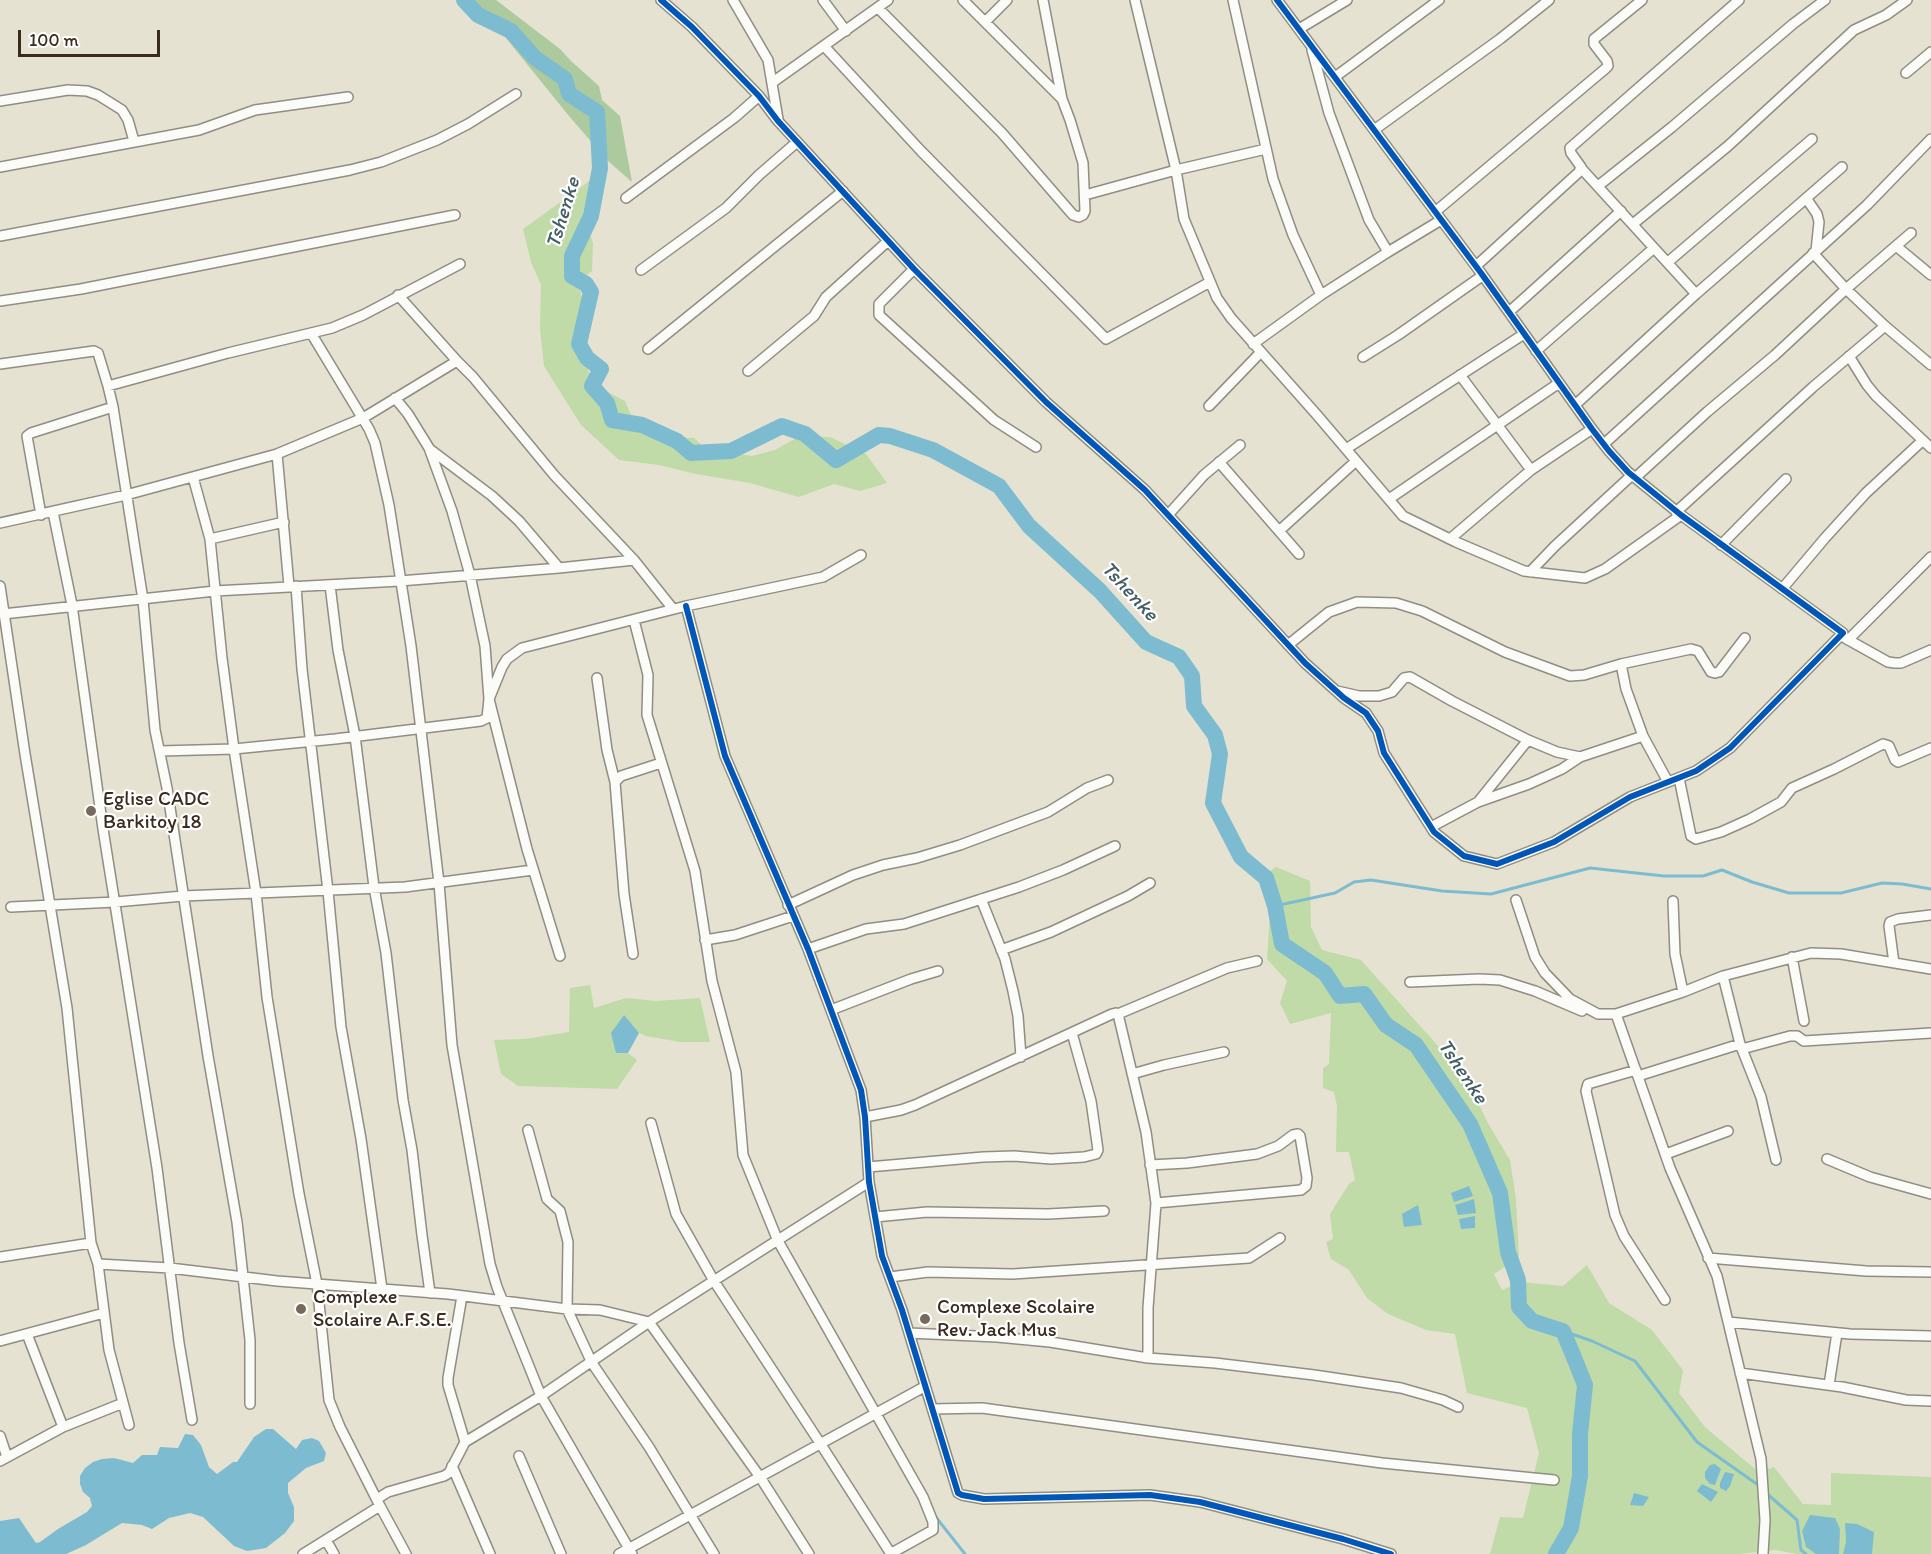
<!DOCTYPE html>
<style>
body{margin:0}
#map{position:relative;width:1931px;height:1554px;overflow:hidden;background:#e5e2d2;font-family:Itim,sans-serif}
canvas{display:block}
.scale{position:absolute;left:18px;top:30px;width:142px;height:27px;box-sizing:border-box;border:3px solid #3b2a1e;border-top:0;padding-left:8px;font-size:18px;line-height:21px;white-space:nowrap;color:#3b2a1e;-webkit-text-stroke:4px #fff;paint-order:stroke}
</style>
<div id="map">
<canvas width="1931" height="1554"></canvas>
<div class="scale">100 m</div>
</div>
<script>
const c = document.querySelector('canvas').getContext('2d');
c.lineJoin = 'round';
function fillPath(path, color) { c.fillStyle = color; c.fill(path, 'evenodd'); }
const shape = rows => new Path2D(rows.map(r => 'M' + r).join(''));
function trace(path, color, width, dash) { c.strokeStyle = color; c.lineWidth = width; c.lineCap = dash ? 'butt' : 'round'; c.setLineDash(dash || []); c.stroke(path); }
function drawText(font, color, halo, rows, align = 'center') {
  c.font = font + ' Itim,sans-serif'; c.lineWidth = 4.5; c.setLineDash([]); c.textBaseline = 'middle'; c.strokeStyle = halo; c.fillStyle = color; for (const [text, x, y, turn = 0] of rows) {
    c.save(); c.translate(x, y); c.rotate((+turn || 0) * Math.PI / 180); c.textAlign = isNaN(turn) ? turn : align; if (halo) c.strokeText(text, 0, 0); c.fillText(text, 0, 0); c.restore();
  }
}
fillPath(shape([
 [595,177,602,190,584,215,593,243,592,271,578,282,586,314,577,333,589,373,604,390,625,401,634,422,670,437,694,438,707,450,752,456,775,450,800,436,830,437,866,454,887,483,860,491,834,484,799,497,750,483,696,474,659,465,619,460,581,425,544,366,540,329,541,285,531,262,523,229],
 [1276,867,1310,881,1311,927,1322,950,1361,960,1465,1076,1488,1123,1510,1160,1516,1199,1519,1257,1494,1274,1502,1290,1521,1282,1563,1286,1587,1265,1609,1303,1652,1330,1683,1370,1679,1393,1705,1427,1755,1469,1761,1472,1774,1467,1803,1504,1831,1505,1831,1473,1931,1477,1931,1554,1797,1554,1775,1550,1739,1554,1490,1554,1500,1517,1523,1518,1539,1453,1527,1408,1467,1393,1455,1334,1426,1330,1388,1314,1367,1298,1349,1270,1331,1259,1326,1242,1333,1239,1330,1214,1349,1184,1355,1180,1349,1152,1336,1152,1337,1106,1334,1092,1323,1088,1323,1068,1329,1064,1331,1013,1290,1024,1280,1003,1287,981,1267,959,1270,913,1259,879],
 [590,985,594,1008,626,998,656,1001,700,998,710,1042,680,1042,646,1036,639,1033,623,1016,617,1053,628,1053,637,1060,617,1089,518,1086,501,1074,494,1040,525,1039,569,1032,570,988]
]), '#c0dba8');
fillPath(shape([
 [466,0,496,0,560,49,571,61,599,86,602,100,620,116,632,182,608,161,569,116,484,11]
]), '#adca9e');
fillPath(shape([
 [624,1015,639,1033,628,1053,616,1053,611,1033],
 [1469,1186,1473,1196,1454,1202,1451,1193],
 [1474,1199,1476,1213,1458,1215,1455,1205],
 [1418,1205,1422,1225,1404,1227,1402,1214],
 [1475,1216,1475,1228,1461,1229,1459,1219],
 [266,1429,273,1429,296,1449,302,1440,312,1438,319,1441,326,1453,324,1461,306,1468,288,1483,288,1493,294,1507,294,1521,285,1533,266,1548,247,1551,234,1546,203,1517,190,1513,169,1518,152,1529,142,1525,122,1523,86,1545,66,1554,0,1554,0,1521,19,1518,36,1543,40,1542,58,1529,87,1512,92,1506,90,1498,83,1492,80,1484,80,1476,85,1468,93,1462,102,1459,114,1458,133,1463,142,1455,157,1455,160,1447,178,1448,185,1434,193,1435,201,1445,209,1467,217,1474,233,1462,237,1462,254,1437],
 [1715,1464,1721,1469,1715,1485,1710,1484,1705,1478,1705,1472,1710,1465],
 [1725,1472,1734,1474,1730,1486,1726,1491,1720,1488,1720,1483],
 [1702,1484,1718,1492,1711,1502,1697,1491],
 [1634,1493,1649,1497,1643,1506,1630,1505],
 [1810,1515,1835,1518,1840,1529,1839,1554,1816,1554,1806,1547,1802,1531],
 [1845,1523,1857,1524,1874,1532,1872,1554,1843,1554,1846,1542]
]), '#7dbcd0');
trace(shape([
 [1275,906,1335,893,1354,882,1371,880,1442,891,1491,894,1590,868,1664,876,1703,876,1722,870,1752,882,1789,893,1841,893,1882,883,1902,884,1931,889],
 [1563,1331,1592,1341,1635,1361,1697,1442,1761,1487],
 [1765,1492,1797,1520,1801,1550,1806,1554],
 [935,1516,965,1554]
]), '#7dbcd0', 3);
trace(shape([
 [464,0,478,15,511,31,535,58,565,79,569,94,597,112,600,168,591,216,572,256,572,276,586,284,591,292,579,344,587,358,601,369,592,386,607,403,612,420,642,425,677,441,691,453,731,451,782,426,805,434,836,460,879,435,890,436,933,450,999,486,1029,526,1100,591,1146,642,1179,657,1192,676,1194,706,1215,735,1220,754,1213,803,1241,857,1266,878,1275,906,1282,944,1325,973,1340,996,1364,994,1386,1025,1416,1045,1470,1124,1500,1193,1508,1252,1518,1280,1519,1307,1532,1321,1563,1331,1573,1355,1585,1385,1580,1434,1580,1476,1571,1528,1556,1554]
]), '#7dbcd0', 16);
const street = shape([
 [661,0,692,27,759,96,778,121,914,269,1046,402,1145,490,1305,663,1344,698,1366,713,1378,731,1384,753,1434,832,1464,856,1497,864,1554,842,1630,797,1696,771,1730,748,1843,633,1681,515,1628,472,1609,451,1592,429,1481,273,1277,0],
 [733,0,768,60,778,119],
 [823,0,846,31],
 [963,0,1061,98],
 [1135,0,1176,170,1184,219,1217,298,1231,318,1317,415,1403,516,1456,542,1524,571,1585,578,1605,569,1681,515],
 [1233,0,1273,179,1293,235,1321,295],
 [878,8,1002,133,1073,215,1079,217,1083,215,1085,211,1083,163,1070,120,1062,99,1043,0],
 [985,22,1007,0],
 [1299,29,1347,0],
 [824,46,921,151,1106,339,1210,282],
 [1312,50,1329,113,1369,220,1388,252],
 [1906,73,1931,52],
 [1335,77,1439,0],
 [773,82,888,0],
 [0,101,68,90,87,91,98,95,122,110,128,120,134,141],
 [1374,130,1500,39,1549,0],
 [0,167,199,130,255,110,348,97],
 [1581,168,1696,294],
 [1598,186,1672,127,1793,24,1825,0],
 [1085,195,1176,170,1266,149],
 [626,198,734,118,759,96],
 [1806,198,1817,214,1819,222,1816,251],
 [1435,212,1605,69,1608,66,1607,61,1594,44,1594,39,1642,0],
 [1633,224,1728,146,1854,30,1886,15,1907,0],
 [0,236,350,170,381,162,437,140,468,124,516,94],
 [1896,246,1931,275],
 [1813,253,1846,289,1885,326,1931,365],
 [1668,262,1812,139],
 [1476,266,1579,172,1581,167,1571,153,1570,148,1739,0],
 [914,269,879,304,879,315,994,420,1036,447],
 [641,270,726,208,759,175,797,142],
 [398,295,457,361,473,377,554,475,634,560,673,609],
 [0,301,81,289,455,215],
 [1509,312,1621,211],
 [311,333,369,429,375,443,389,505,411,646,439,883,452,1045,490,1264,497,1287,541,1396,632,1554],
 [1253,344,1321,295,1388,252,1441,220],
 [648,349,843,191],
 [1536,351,1654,248],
 [1849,356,1867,385,1876,396,1931,448],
 [1363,357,1398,335,1482,276],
 [0,364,94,351,98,353,108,386,228,353,332,328,363,315,460,264],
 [748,371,814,316,826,297,888,241],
 [1460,375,1531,470],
 [108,386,113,407,143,600,155,730,167,788,208,1056,237,1222,250,1340,250,1404],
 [395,398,408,414,429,448,452,511,470,575,485,646,489,699,527,849,560,956],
 [1575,405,1696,294,1842,167],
 [1209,406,1261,352],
 [1604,444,1867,205,1931,139],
 [1346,449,1524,334],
 [431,450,492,496,519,521,559,568],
 [277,454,289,586],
 [1219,462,1299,554],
 [193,477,210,539,222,658,234,749,256,893,267,997,299,1194,317,1284,329,1400,340,1427,380,1506],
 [1635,478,1707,412,1775,355,1846,289,1911,233],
 [1389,499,1559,383],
 [53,512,72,605,103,829,157,1168,179,1343,192,1420],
 [1676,512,1813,387,1885,326],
 [41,515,27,436,31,433,113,407],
 [1168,515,1204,475,1240,445],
 [0,523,126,495,277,454,363,418,457,361],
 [1279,531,1356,461],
 [210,539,284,522],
 [1450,539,1531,470,1592,429],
 [1721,545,1786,479],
 [1530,572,1555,546,1632,475],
 [330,585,338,650,355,736,374,887,386,953,403,1100,412,1150,422,1235,430,1293],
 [0,586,25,754,67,1008,91,1243,98,1264,109,1350,129,1425],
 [296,586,302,669,328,891,341,1027,361,1139,382,1289],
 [1782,589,1825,538,1866,493,1922,441],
 [686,606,725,756,808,949,861,1090,865,1117,869,1182,882,1256,902,1310,958,1493,962,1495,984,1499,1150,1495,1200,1502,1343,1539,1391,1554],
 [3,614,215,591,400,581,559,568,634,560],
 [634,620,648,675,647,715,695,871,712,981,736,1072,743,1155,778,1241,923,1497,933,1522,933,1530,890,1554],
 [1845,638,1888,662,1895,663,1901,663,1931,650],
 [1848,640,1931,557],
 [1288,645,1329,612,1357,602,1396,603,1422,611,1505,652,1570,676,1584,675,1621,664,1691,649,1698,651,1711,672,1715,673,1719,672,1745,638],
 [1621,664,1626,689,1643,736,1668,782],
 [597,678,607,750,615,782],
 [1337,691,1359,696,1379,696,1392,692,1404,678,1410,677,1452,701,1528,740,1557,752,1580,757],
 [160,751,234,749,335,739,481,721,487,718,489,699,502,667,507,659,522,648,686,606,823,577,861,555],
 [1679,778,1691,836,1696,839,1721,832,1750,819,1781,802,1792,788,1834,769,1883,744,1889,746,1895,760,1898,762,1931,748],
 [1478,802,1528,740],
 [1431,827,1478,802,1529,784,1562,769,1580,757,1643,736],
 [981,899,1005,959,1013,991,1018,1016,1021,1057],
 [1516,900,1535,957,1545,973,1570,999,1598,1014,1616,1014,1683,992,1723,976,1811,953,1841,954,1931,969],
 [1673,901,1675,954,1683,992],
 [788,905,853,875,883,865,917,858,960,845,1048,812,1087,788,1108,780],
 [11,907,115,902,183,896,405,887,533,870],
 [705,940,735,935,793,916],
 [808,949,866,929,904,924,1019,887,1063,870,1115,846],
 [1001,950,1051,932,1128,896,1150,883],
 [633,954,624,894,615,782,621,776,661,763],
 [1792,957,1804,1021],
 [1894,963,1889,926,1890,922,1898,919,1931,915],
 [1723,976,1740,1044,1761,1097,1776,1160],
 [1410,982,1479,979,1500,980,1535,991,1582,1011],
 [831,1010,911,979,938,971],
 [1118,1014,1146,1132,1156,1203,1148,1308,1148,1358],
 [1616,1014,1670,1168,1717,1276,1761,1459,1765,1520,1763,1554],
 [1742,1049,1790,1036,1797,1036,1804,1041,1931,1033],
 [1636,1070,1588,1084,1586,1091,1615,1215,1624,1236,1665,1300],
 [1132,1074,1164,1065,1224,1052],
 [1638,1076,1740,1044],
 [865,1117,901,1110,915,1105,1112,1014,1116,1013,1118,1014,1227,968,1257,961],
 [651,1123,676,1214,714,1281,820,1443,891,1554],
 [528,1130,547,1199,560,1211,568,1242,567,1309,592,1363,649,1447,714,1554],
 [1666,1154,1728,1131],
 [1827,1159,1870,1177,1931,1194],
 [1150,1165,1187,1163,1257,1154,1278,1146,1293,1135,1298,1134,1300,1136,1307,1178,1306,1186,1301,1190,1156,1203],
 [868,1167,983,1157,1014,1156,1051,1159,1084,1157,1096,1154,1098,1150,1091,1101,1072,1033],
 [875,1217,927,1212,1048,1214,1104,1211],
 [0,1257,91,1243],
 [1708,1258,1866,1271,1931,1272],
 [98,1264,170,1268,277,1281,448,1294,567,1309,600,1310,649,1322,760,1477,809,1554],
 [890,1277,928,1272,1013,1274,1249,1258,1280,1238],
 [462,1296,448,1378,448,1385,465,1442],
 [1728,1322,1850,1334,1931,1336],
 [909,1333,997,1337,1050,1342,1148,1358,1215,1363,1314,1375,1401,1388,1443,1400,1458,1407],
 [27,1334,63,1427],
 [0,1341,104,1313],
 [1740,1373,1842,1387,1906,1400,1931,1401],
 [1829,1385,1837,1333],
 [932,1409,982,1408,1382,1463,1554,1480],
 [0,1436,7,1457],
 [519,1456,561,1554],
 [0,1461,63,1427,123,1403],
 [452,1466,490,1554],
 [377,1499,388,1492,444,1476,449,1473,465,1442,541,1396,649,1322,869,1182],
 [326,1540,334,1554],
 [303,1554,380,1506,406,1554],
 [619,1554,924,1387]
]);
trace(street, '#918d83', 12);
trace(street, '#fbfbf8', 9);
trace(shape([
 [661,0,692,27,759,96,778,121,914,269,1046,402,1145,490,1305,663,1344,698,1366,713,1378,731,1384,753,1434,832,1464,856,1497,864,1554,842,1630,797,1696,771,1730,748,1843,633,1681,515,1628,472,1609,451,1592,429,1481,273,1277,0],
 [686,606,725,756,808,949,861,1090,865,1117,869,1182,882,1256,902,1310,958,1493,962,1495,984,1499,1150,1495,1200,1502,1343,1539,1391,1554]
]), '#0057b8', 6);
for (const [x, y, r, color] of [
 [91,811,6,"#766a5d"],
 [301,1309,6,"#766a5d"],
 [925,1319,6,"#766a5d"]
]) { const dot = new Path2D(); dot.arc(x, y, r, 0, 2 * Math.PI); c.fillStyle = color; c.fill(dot); trace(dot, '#fff', 2); }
drawText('20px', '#3b2a1e', '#fff', [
 ["Eglise CADC",103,800],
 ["Barkitoy 18",103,823],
 ["Complexe",313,1298],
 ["Scolaire A.F.S.E.",313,1321],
 ["Complexe Scolaire",937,1308],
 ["Rev. Jack Mus",937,1331]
], 'left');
drawText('italic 21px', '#445e65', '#fff', [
 ["Tshenke",564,213,-73],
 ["Tshenke",1129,592,47],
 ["Tshenke",1462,1072,56]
]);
</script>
